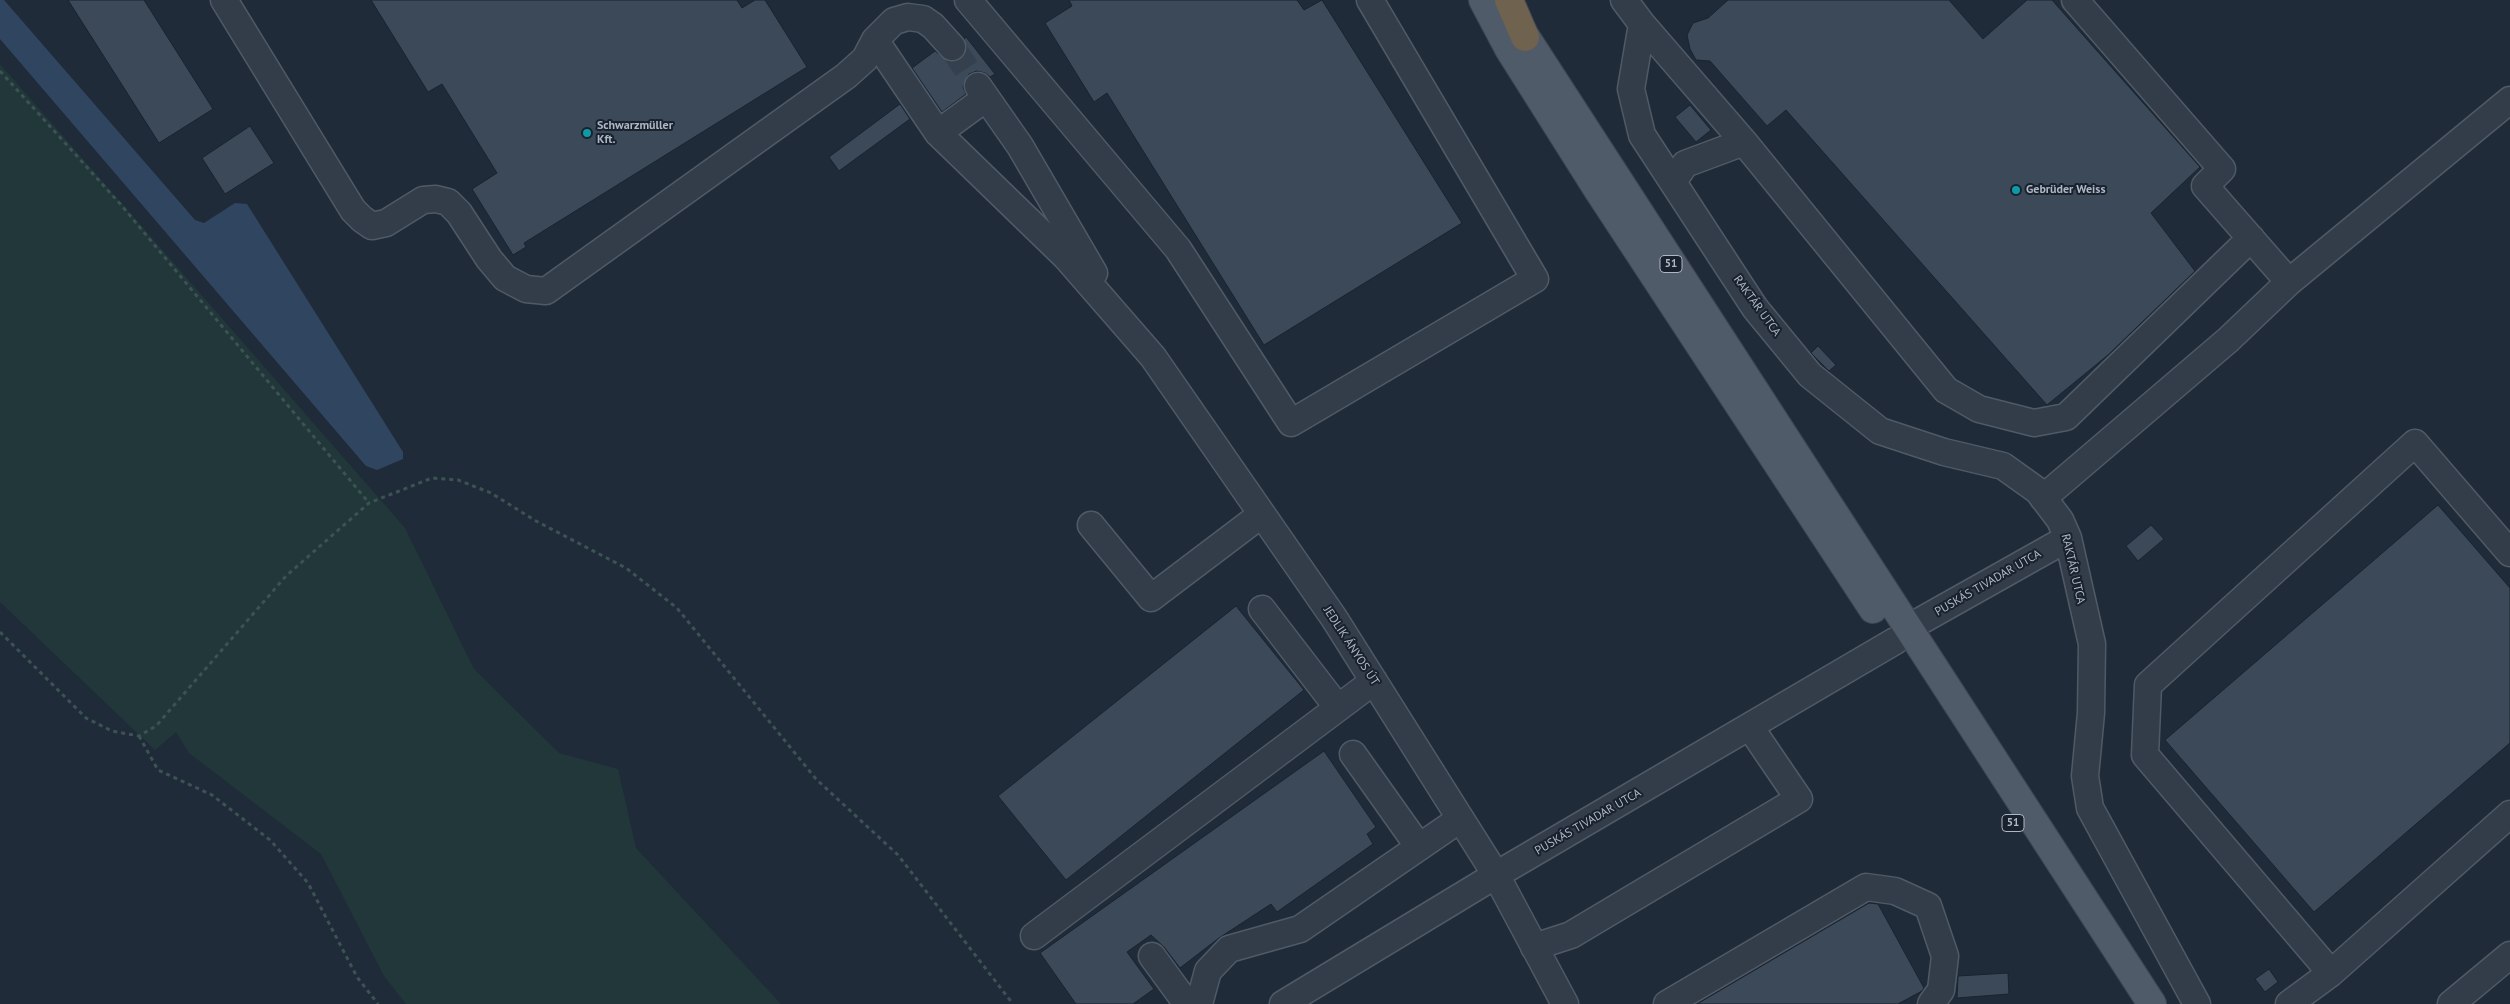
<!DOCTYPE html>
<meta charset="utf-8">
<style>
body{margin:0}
canvas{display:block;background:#1f2b38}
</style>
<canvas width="2510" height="1004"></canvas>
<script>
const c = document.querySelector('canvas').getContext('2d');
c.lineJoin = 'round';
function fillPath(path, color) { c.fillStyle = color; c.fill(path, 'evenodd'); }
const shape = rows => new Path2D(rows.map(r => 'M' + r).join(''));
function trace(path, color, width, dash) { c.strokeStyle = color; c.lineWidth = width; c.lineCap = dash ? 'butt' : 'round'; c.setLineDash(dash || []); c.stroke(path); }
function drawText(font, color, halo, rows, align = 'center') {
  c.font = font + ' "PT Sans",sans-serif'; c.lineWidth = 4; c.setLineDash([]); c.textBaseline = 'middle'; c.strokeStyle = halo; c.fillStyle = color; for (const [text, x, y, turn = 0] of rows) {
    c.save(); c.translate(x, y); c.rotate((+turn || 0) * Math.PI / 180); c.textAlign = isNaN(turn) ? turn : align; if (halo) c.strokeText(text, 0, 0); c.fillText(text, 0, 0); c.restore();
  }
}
fillPath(shape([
 [0,64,405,528,474,669,559,753,618,769,636,848,781,1004,406,1004,384,976,321,854,189,753,176,732,155,750,0,602]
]), '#213739');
fillPath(shape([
 [0,0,4,0,195,220,204,223,235,203,247,204,403,452,403,459,377,470,366,466,0,39]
]), '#30455f');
const building = shape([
 [68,0,144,0,213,109,159,143,68,0],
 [371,0,737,0,742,8,755,0,765,0,807,67,524,243,526,247,513,255,472,189,497,173,442,84,428,92,371,0],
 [1069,0,1297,0,1304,10,1322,0,1462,223,1264,345,1107,93,1094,102,1045,23,1072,6,1069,0],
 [1728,0,1949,0,1983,39,2027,0,2052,0,2200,167,2151,213,2195,271,2108,355,2047,405,1786,110,1767,126,1710,61,1696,60,1690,49,1687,35,1693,23,1708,18,1728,0],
 [966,37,995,74,990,77,985,73,977,71,969,74,963,87,966,94,942,112,912,68,935,51,948,61,956,62,962,58,966,51,964,39,966,37],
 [900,104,910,119,839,171,829,157,900,104],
 [1690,105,1711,130,1696,142,1675,117,1690,105],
 [250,126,274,163,225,194,202,158,250,126],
 [1818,346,1836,365,1829,371,1811,353,1818,346],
 [2438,505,2510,588,2510,743,2314,912,2165,740,2438,505],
 [2151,525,2164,539,2138,561,2126,546,2151,525],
 [1236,606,1304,690,1066,880,998,796,1236,606],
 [1324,751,1376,827,1367,834,1373,844,1277,912,1271,904,1219,938,1180,968,1164,947,1151,935,1127,952,1154,989,1133,1004,1076,1004,1040,953,1324,751],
 [1869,903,1878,904,1924,988,1922,991,1898,1004,1697,1004,1869,903],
 [2269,969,2278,982,2265,992,2255,979,2269,969],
 [2008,973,2009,994,1957,998,1958,976,2008,973]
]);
fillPath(building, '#3b4958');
trace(building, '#1a232f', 1);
trace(shape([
 [952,47,978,86]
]), '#34404d', 26, [26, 13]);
const minor = shape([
 [224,0,353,210,362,219,372,226,386,223,423,200,436,199,448,202,459,213,489,259,505,278,526,289,546,291,846,76,865,59,875,40,894,21,908,17,923,19,933,26,952,47],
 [968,0,1178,249,1291,423,1535,279,1370,0],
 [1624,0,1642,24,1631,89,1642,135,1755,308,1810,375,1880,431,1944,452,2003,466,2038,491,2060,520,2068,538,2092,644,2091,713,2085,776,2090,808,2197,1004],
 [1642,24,1744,142],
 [875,40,938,133,1066,257,1153,357,1334,618,1496,875,1565,1004],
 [978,86,1020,146,1094,273],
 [938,133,986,98],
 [1673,182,1685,164,1744,142,1946,390,1979,409,2034,423,2066,417,2251,238],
 [2289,282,2510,100],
 [2043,498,2228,340,2289,282,2205,186,2222,169,2075,0],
 [1091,525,1151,598,1262,514],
 [1262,609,1338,708],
 [1908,628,2068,538],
 [1353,754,1419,847],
 [1034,936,1374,681],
 [1534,947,1571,935,1799,799,1750,727],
 [1152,956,1187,1004],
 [2331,973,2145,755,2148,685,2415,443,2510,553],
 [1199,1004,1208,971,1229,949,1300,929,1460,819],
 [1283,1004,1496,875,1895,641],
 [1667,1004,1866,887,1895,891,1928,906,1945,956,1941,990,1931,1004],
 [2289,1004,2331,973,2510,814],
 [2451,1004,2510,955]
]);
const major = shape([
 [1483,0,1509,49,1598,190,1873,609],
 [1512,16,2152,1004]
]);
const highway = shape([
 [1509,0,1525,37]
]);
trace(minor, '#505a66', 29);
trace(major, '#3c4552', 30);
trace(highway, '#3d4753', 30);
trace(shape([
 [0,71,122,206,369,503],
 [0,632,86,718,112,731,139,736,156,726,286,576,369,503,432,478,458,480,491,493,536,521,626,568,677,608,816,779,898,855,1013,1004],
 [139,736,158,770,212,795,270,840,308,883,357,977,378,1004]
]), '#3c5354', 3, [4, 4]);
trace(minor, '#333c49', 26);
trace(major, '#505b69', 28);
trace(highway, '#6f624f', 28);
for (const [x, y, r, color] of [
 [587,133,5,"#0f9aa8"],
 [2016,190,5,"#0f9aa8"]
]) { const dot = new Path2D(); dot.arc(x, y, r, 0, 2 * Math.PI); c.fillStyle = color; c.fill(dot); trace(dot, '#18212d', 2); }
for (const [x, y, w] of [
 [1671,264,22],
 [2013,823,22]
]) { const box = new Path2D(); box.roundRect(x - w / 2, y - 8.5, w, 17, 4); c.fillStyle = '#18212d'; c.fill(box); trace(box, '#adb7c5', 1); }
drawText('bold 11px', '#adb7c5', null, [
 ["51",1671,264],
 ["51",2013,823]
]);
drawText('bold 12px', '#adb7c5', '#18212d', [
 ["Schwarzmüller",597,126],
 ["Kft.",597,140],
 ["Gebrüder Weiss",2026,190]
], 'left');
drawText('12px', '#adb7c5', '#18212d', [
 ["RAKTÁR UTCA",1757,306,54],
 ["RAKTÁR UTCA",2073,569,77],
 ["PUSKÁS TIVADAR UTCA",1988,583,-30],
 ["JEDLIK ÁNYOS ÚT",1351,646,57],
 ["PUSKÁS TIVADAR UTCA",1588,822,-30]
]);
</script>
